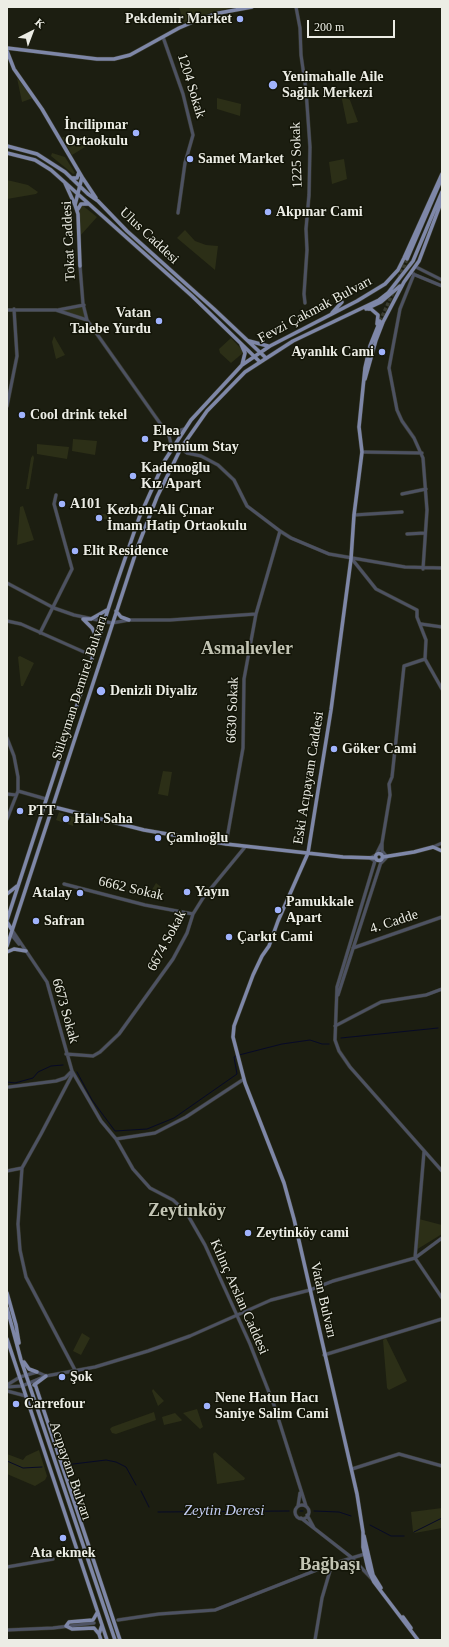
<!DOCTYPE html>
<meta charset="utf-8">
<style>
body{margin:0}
#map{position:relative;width:449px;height:1647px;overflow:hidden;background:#1c1e11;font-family:"Times New Roman",serif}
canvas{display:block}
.frame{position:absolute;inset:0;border:8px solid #ecede5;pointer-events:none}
.north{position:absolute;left:12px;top:12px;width:40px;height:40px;-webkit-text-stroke:3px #131508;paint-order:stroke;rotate:42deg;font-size:11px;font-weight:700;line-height:16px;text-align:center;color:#ecede5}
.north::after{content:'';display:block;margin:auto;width:14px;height:18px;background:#ecede5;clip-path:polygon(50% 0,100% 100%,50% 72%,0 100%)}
.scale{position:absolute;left:307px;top:20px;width:88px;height:18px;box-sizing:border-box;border:2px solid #ecede5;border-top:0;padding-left:5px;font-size:12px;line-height:14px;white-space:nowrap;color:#ecede5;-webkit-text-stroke:3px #131508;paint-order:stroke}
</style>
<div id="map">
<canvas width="449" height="1647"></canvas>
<div class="frame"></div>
<div class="north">K</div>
<div class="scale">200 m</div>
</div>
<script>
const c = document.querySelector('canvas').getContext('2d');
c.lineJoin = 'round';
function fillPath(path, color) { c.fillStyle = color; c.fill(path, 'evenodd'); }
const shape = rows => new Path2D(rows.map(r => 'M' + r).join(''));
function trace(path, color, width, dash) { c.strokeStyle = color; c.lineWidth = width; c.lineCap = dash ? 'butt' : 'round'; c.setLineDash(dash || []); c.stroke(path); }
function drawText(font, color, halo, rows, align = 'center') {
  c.font = font + ' "Times New Roman",serif'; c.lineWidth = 3; c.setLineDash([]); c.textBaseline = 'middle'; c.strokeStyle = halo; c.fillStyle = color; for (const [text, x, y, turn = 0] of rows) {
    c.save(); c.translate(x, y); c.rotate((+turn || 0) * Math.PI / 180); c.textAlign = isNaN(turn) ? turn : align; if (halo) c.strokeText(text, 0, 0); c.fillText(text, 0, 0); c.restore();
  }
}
fillPath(shape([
 [179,7,236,7,212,12,184,23],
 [17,78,26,89,33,98,22,102],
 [341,95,350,100,358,122,347,124],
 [217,98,241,104,240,116,217,109],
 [88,136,85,147,72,155,62,137],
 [52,153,65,157,75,173,73,174,51,156],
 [344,159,347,179,332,184,329,162],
 [7,180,28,185,38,192,36,194,7,199],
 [82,205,97,217,80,236,79,210],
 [185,230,195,241,206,245,218,246,215,270,177,238],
 [84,305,87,320,56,310],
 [54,336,65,355,56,359,52,342],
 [231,338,244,352,231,363,220,353,219,349],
 [73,439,97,441,95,455,72,451],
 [37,444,69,447,67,459,37,454],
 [33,455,34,458,29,489,26,489,31,458],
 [23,506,34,540,17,545,20,507],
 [95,514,107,514,107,519,95,519],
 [20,656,34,663,23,686,21,686,18,657],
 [163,771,172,772,168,796,158,794],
 [59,812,76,818,73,826,56,820],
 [156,883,161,887,155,896,150,893],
 [419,1219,442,1225,442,1234,416,1250],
 [82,1333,90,1338,81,1355,73,1351],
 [386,1338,407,1381,389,1390,387,1388,383,1340],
 [153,1389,164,1401,158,1406,152,1391],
 [197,1409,203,1427,200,1429,183,1413],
 [154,1412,156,1420,116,1434,112,1433,110,1429,112,1427],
 [175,1413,182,1420,181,1421,164,1425,162,1417],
 [39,1450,47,1476,45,1480,35,1486,7,1474,7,1454,23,1460,26,1456],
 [215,1452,245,1478,244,1480,217,1484,213,1454],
 [442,1508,442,1528,415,1533,413,1532,411,1512]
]), '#2c2f17');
trace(shape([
 [341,1038,438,1028],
 [239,1055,282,1044,310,1040,322,1044,329,1044],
 [77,1072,92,1100,115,1131,147,1129,174,1118,237,1074,234,1057,236,1056],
 [7,1082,15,1083,33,1078,38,1072,51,1066,63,1065],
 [7,1461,23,1468,42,1467],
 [65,1465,106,1460,116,1462,126,1467,136,1485],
 [141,1491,149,1507],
 [300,1511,303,1511],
 [314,1511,339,1512,351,1516],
 [158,1512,289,1511],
 [370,1525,391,1536,404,1536],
 [414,1532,442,1518]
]), '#070a27', 1);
trace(shape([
 [399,278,407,259],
 [380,321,397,284]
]), '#3b3d31', 3.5, [3.5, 2]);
const minor = shape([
 [296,7,300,28,301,55,306,90,310,147,309,195,306,229,307,250,304,294,305,303],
 [163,37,183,94,193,135,185,163,178,213],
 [80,266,83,304,87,320,169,436,172,448],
 [416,267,442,280],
 [413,274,442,286],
 [414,274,400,309,389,368,397,410,402,421,414,438,423,458,427,510,423,569],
 [7,310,56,310,87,320],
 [58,310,84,305],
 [7,406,17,356,14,309],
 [164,428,176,432,184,429],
 [181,448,187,453,201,456,218,465,234,480,247,506,280,531,291,538,329,554,405,567,442,568],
 [362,452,422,453],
 [402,494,426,489],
 [354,515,402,512],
 [407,534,425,533],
 [352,559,376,589,417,610,417,617,426,640,425,659,442,689],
 [7,583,54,608,74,615,112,623,129,620,170,620,256,614],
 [7,621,21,624,93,656],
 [421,624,442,627],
 [40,633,72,569,54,504,56,495],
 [7,738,14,756,18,777,18,791,7,819],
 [18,791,46,799],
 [7,794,16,795],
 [382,843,376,855,370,858,375,861,337,987,335,1040,339,1051,350,1067,442,1171],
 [226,844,243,748,244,679,256,614,280,531],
 [433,847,442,843],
 [382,855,382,843,390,795,389,784,392,777,404,666,425,659],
 [381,863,387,857,382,851],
 [64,884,145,905,193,914],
 [12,930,47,982,72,1071,101,1121,116,1139,155,1133,186,1117,244,1079],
 [11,934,19,944],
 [353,948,442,917],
 [338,995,382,859],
 [335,1026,381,1002,426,995,442,989],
 [66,1054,93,1056,100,1052,119,1034,173,959,187,933,193,914,203,898,245,847],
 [73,1073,41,1134,22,1168,18,1224,20,1250,26,1277,75,1370],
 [9,1087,56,1081,65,1078,72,1071],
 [116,1139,133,1169,150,1188,173,1200,186,1212,205,1245,250,1344,274,1405,306,1506],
 [424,1152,415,1258,442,1298],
 [7,1171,22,1168],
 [324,1355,442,1319],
 [7,1385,20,1377,37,1372,46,1376],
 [7,1387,22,1386,46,1376,95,1367,148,1351,190,1336,271,1300,310,1290,333,1281,415,1258,442,1238],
 [7,1391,26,1396],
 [352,1469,399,1454,442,1466],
 '295 1512a7 7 0 1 1 14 0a7 7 0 1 1-14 0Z',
 [298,1506,300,1493],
 [307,1515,314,1528],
 [301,1518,351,1557,373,1580],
 [7,1567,53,1559],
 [118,1620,159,1614,215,1610,332,1564,365,1554],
 [7,1630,53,1628,94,1623],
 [315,1640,322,1598,332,1564]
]);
const major = shape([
 [7,48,97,59,114,59,130,55,179,28,200,19,219,13,252,7],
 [7,51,14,69,42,109,82,177,75,205,78,214,80,266],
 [7,146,37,154,65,172,88,194,98,201,127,231,214,309,266,358],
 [7,153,35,160,51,170,192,296,260,362],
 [82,177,96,198],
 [71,178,77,178,79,172],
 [65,183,75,205],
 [78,209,81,204,88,204],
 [407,259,441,180],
 [366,309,381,302,400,286],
 [368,309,371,309,378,315,377,324],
 [332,313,342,302],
 [380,321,370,346,365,368,359,427,362,452,354,515,351,559,331,710,308,853,278,921,269,946,262,956,253,975,234,1026,233,1037,245,1083,284,1183,294,1219,357,1494,363,1532,363,1547,368,1569,374,1582,418,1640],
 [249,341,268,346],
 [241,344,245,353,242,365],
 [365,379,376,340,383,322,404,282,419,261,442,200],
 [116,611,121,617,129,620],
 [83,619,91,619,107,610],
 [83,619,92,628,98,640],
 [54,807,144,830,226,844,343,857,376,858],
 '375.5 857a3.5 3.5 0 1 1 7 0a3.5 3.5 0 1 1-7 0Z',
 [383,857,414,852,433,847,442,851],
 [7,894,17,886],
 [7,920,117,582,139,518,165,460,191,420,242,365,270,346,357,301,385,284,398,270,404,258,442,174],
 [7,922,12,930],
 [7,946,138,546,157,497,181,448,207,411,245,372,293,341,379,300,388,293,413,261,442,192],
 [7,952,14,949,26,951],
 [7,1293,16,1325,19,1343],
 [7,1308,21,1360,115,1640],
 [7,1339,107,1640],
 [24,1362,29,1369,37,1372],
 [35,1384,120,1640],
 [34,1385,46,1376],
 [364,1536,373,1575,381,1588],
 [97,1613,93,1620,69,1622,66,1626,72,1629,94,1628,99,1634],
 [403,1617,411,1628],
 [101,1640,99,1634,102,1625]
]);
trace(minor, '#393b2f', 4);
trace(major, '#393b2f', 4.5);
trace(minor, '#4d5262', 3);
trace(major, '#7e87a8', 3.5);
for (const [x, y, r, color] of [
 [240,19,4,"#a0b3fd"],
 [273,85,5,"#a0b3fd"],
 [136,133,4,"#a0b3fd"],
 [190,159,4,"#a0b3fd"],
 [268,212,4,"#a0b3fd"],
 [159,321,4,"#a0b3fd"],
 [382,352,4,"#a0b3fd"],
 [22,415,4,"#a0b3fd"],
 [145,439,4,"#a0b3fd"],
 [133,476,4,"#a0b3fd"],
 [62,504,4,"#a0b3fd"],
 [99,518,4,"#a0b3fd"],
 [75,551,4,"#a0b3fd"],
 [101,691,5,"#a0b3fd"],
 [334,749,4,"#a0b3fd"],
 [20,811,4,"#a0b3fd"],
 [66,819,4,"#a0b3fd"],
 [158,838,4,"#a0b3fd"],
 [187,892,4,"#a0b3fd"],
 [80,893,4,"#a0b3fd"],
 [278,910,4,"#a0b3fd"],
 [36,921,4,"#a0b3fd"],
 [229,937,4,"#a0b3fd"],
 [248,1233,4,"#a0b3fd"],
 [62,1377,4,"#a0b3fd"],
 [16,1404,4,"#a0b3fd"],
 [207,1406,4,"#a0b3fd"],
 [63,1538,4,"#a0b3fd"]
]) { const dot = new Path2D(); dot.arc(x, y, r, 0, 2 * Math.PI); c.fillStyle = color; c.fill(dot); trace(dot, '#131508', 1.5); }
drawText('bold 14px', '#ecede5', '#131508', [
 ["Pekdemir Market",232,19,"right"],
 ["Yenimahalle Aile",282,77],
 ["Sağlık Merkezi",282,93],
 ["İncilipınar",128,125,"right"],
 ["Ortaokulu",128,141,"right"],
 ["Samet Market",198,159],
 ["Akpınar Cami",276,212],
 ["Vatan",151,313,"right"],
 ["Talebe Yurdu",151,329,"right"],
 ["Ayanlık Cami",374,352,"right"],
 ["Cool drink tekel",30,415],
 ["Elea",153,431],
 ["Premium Stay",153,447],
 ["Kademoğlu",141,468],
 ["Kız Apart",141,484],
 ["A101",70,504],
 ["Kezban-Ali Çınar",107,510],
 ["İmam Hatip Ortaokulu",107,526],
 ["Elit Residence",83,551],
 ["Denizli Diyaliz",110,691],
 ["Göker Cami",342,749],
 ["PTT",28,811],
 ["Halı Saha",74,819],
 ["Çamlıoğlu",166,838],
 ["Yayın",195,892],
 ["Atalay",72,893,"right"],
 ["Pamukkale",286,902],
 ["Apart",286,918],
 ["Safran",44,921],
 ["Çarkıt Cami",237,937],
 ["Zeytinköy cami",256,1233],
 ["Şok",70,1377],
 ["Nene Hatun Hacı",215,1398],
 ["Saniye Salim Cami",215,1414],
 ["Carrefour",24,1404],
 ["Ata ekmek",63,1553,"center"]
], 'left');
drawText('14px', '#ecede5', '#131508', [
 ["1204 Sokak",191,86,73],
 ["1225 Sokak",297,155,-92],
 ["Ulus Caddesi",149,236,43],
 ["Tokat Caddesi",69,241,-93],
 ["Fevzi Çakmak Bulvarı",315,310,-28],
 ["Süleyman Demirel Bulvarı",80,688,-72],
 ["6630 Sokak",233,710,-88],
 ["Eski Acıpayam Caddesi",309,778,-81],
 ["6662 Sokak",131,889,13],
 ["4. Cadde",394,922,-18],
 ["6674 Sokak",167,941,-62],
 ["6673 Sokak",65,1011,74],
 ["Kılınç Arslan Caddesi",239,1297,66],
 ["Vatan Bulvarı",323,1300,77],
 ["Acıpayam Bulvarı",70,1471,71]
]);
drawText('italic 15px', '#c4cef4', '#131508', [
 ["Zeytin Deresi",224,1511]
]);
drawText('bold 18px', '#c3c5b4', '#131508', [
 ["Asmalıevler",247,649],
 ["Zeytinköy",187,1211],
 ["Bağbaşı",330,1565]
]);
</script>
